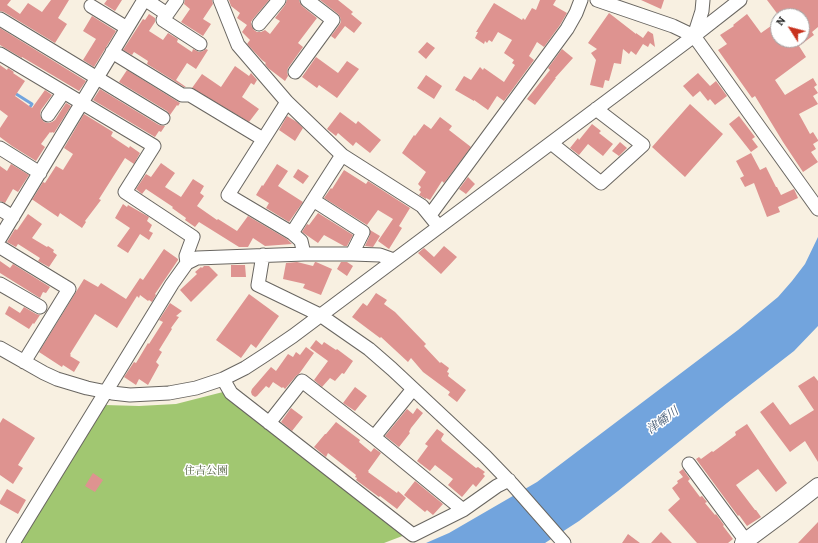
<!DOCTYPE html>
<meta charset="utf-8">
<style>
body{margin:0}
#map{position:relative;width:818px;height:543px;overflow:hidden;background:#f8f0e1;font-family:Alegreya,serif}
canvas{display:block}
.north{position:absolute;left:770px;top:8px;width:40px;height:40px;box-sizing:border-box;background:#fff;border:1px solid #a4a4a4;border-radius:50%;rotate:306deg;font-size:11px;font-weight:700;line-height:16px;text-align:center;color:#1c1c1c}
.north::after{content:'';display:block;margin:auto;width:14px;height:18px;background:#c8321e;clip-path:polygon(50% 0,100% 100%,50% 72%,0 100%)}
</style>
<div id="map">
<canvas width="818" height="543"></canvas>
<div class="north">N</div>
</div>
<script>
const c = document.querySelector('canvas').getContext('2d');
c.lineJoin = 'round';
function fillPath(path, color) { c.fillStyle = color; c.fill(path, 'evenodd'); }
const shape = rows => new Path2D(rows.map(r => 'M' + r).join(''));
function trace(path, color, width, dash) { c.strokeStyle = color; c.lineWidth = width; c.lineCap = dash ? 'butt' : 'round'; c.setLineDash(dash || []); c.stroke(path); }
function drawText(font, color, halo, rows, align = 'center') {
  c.font = font + ' Alegreya,"Noto Serif JP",serif'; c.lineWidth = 3; c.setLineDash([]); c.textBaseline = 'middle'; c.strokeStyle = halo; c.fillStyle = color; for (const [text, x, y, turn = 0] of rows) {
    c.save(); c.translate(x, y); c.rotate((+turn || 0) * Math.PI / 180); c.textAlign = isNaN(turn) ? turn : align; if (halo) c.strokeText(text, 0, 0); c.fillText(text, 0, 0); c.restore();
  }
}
fillPath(shape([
 [223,392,405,535,384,543,19,543,105,405,139,406,176,404]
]), '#a1c771');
fillPath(shape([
 [818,237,818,326,794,351,727,403,618,491,579,521,545,543,426,543,449,533,537,482,738,330,778,297,792,281,805,264]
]), '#72a4dd');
trace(shape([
 [13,92,32,104,28,110]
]), '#72a4dd', 3);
fillPath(shape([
 [0,0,11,0,7,5,20,14,28,3,42,12,51,0,69,0,58,18,67,24,55,43,4,12,0,11],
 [107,0,122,0,115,11,104,4],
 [185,0,212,0,213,4,203,19,211,24,203,36,181,22,190,9,184,4],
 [229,0,269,0,253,19,251,22,252,27,254,30,257,32,261,32,265,30,270,34,280,21,275,18,285,5,287,0,299,0,300,3,302,6,317,18,298,43,303,47,288,68,287,72,288,76,285,81,268,68,265,64,266,63,262,60,247,44,250,40,242,32,247,25,237,18,240,13,231,6],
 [320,0,338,0,353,12,351,14,362,23,354,33,345,26,335,39,331,36,340,24,341,21,340,17,338,14],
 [540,0,556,0,553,5,567,13,560,25,544,47,537,42,529,56,534,60,504,101,497,96,488,110,474,100,474,101,455,90,464,76,471,80,480,67,483,70,484,68,504,82,515,65,512,63,514,60,504,53,512,40,498,32,492,42,489,40,487,43,485,41,484,44,475,38,478,32,476,32,494,3,522,20,523,18,525,20,532,8,536,10],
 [641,0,664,0,661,9],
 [767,0,818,0,818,27,812,32,814,35,799,46,806,57,775,80,785,95,813,78,817,85,814,87,818,93,813,96,818,104,799,114,810,134,813,132,818,140,818,141,813,144,816,149,811,152,818,162,803,172,783,142,755,96,752,98,718,50,727,44,720,35,734,26,733,25,747,14,761,33,778,21,778,40,802,40,802,16,779,16],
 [609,13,636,34,636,33,643,38,648,31,653,34,655,47,650,43,648,47,643,44,636,55,631,51,629,54,623,49,621,64,614,63,609,81,605,80,603,88,590,85,596,60,591,53,597,49,588,43],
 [149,14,155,18,155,22,149,31,163,40,168,33,178,39,177,42,192,52,193,49,199,52,203,51,206,49,208,50,196,69,187,63,176,80,186,87,184,87,147,64,148,61,134,52,132,55,123,50,143,19,145,20],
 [92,16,116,31,94,67,83,60,96,39,83,31],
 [0,28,86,81,79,91,22,57,22,58,0,45],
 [427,42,435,48,426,59,418,52],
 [562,49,573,58,555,78,556,78,535,105,527,99,550,70,548,68],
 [316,57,338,73,347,61,359,69,337,98,319,85,317,88,302,77],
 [0,65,7,70,8,68,14,72,13,73,25,81,15,96,32,108,45,90,52,95,41,110,40,114,41,118,44,122,48,123,52,122,55,120,66,103,71,106,54,133,52,132,51,133,50,132,41,144,45,147,36,161,12,146,0,137,0,128,8,116,0,110],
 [235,66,249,76,251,73,257,80,254,85,251,83,242,97,259,109,249,122,192,88,202,74,221,87],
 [127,70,180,103,178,106,177,105,170,115,167,111,119,82],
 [698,73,710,86,716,81,727,96,715,105,710,99,708,101,700,91,693,97,683,86],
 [426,75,442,86,434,99,417,88],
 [100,89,159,125,165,126,161,132,159,131,155,137,93,100],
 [690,104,723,134,685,177,652,147],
 [340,112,356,124,358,121,381,140,370,153,356,142,353,146,338,133,336,136,327,129],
 [84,114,113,132,111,136,129,148,130,146,140,153,134,164,125,158,99,199,101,200,85,221,86,222,82,228,60,213,58,217,33,200,32,200,43,182,45,183,56,166,63,170,73,154,64,148],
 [287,116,297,122,303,128,295,141,279,130],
 [739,116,755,137,752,139,758,147,751,152,729,124],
 [440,117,452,126,449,130,471,147,444,183,442,181,430,200,426,198,426,199,419,195,421,192,419,190,421,187,418,184,426,172,402,153,414,135,415,136,424,124,431,129],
 [592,124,601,131,599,133,613,144,603,156,588,144,579,155,570,148,578,138,579,140],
 [620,142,627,148,619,156,612,151],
 [751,153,760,170,766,167,776,187,777,187,781,195,794,189,798,198,778,207,780,212,767,217,754,183,745,187,740,178,744,176,736,161],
 [161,163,175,173,165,187,181,197,193,179,204,186,200,193,204,196,197,206,217,220,218,219,237,231,248,216,287,239,292,244,265,246,253,238,248,247,239,247,199,222,195,227,185,220,186,218,172,208,173,207,146,189,142,194,136,189,146,174,151,177],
 [11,164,29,175,18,192,13,189,5,203,0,201,0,166,7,171],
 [277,164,288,171,278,186,303,202,289,222,266,208,269,203,256,195,262,185,263,186],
 [298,169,309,176,303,184,293,177],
 [344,170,366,184,368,181,410,208,399,226,402,228,389,249,378,241,393,219,378,210,367,225,324,198,331,188,332,189],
 [468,177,475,184,466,194,459,189],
 [123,204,127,207,128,205,149,217,147,221,152,225,149,231,153,233,149,240,140,234,128,253,117,246,130,228,115,218],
 [318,213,353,235,347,246,344,246,324,235,318,243,302,232,307,224,309,225],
 [28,214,42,224,32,238,47,247,48,246,54,250,53,252,57,255,49,267,38,261,40,258,18,244,16,247,7,242,15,229,17,230],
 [370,230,380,236,373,247,365,246,370,235],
 [444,246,457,257,441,274,418,253,424,248,434,257],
 [164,249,178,259,178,260,155,294,156,295,152,302,149,300,148,301,140,295,139,298,137,296,117,328,95,314,70,354,71,355,70,356,80,362,74,372,63,365,62,367,39,352,84,279,98,287,101,283,126,299,140,278,143,280],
 [0,261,10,268,13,264,50,287,46,293,43,292,40,298,0,273],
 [297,262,313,266,315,262,316,262,332,269,321,295,303,288,305,284,283,279,286,263],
 [341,262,347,262,353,266,347,276,337,269],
 [231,265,245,265,246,277,231,277],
 [204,266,209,266,218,275,191,302,180,290,197,274,195,272,201,267,202,268],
 [376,293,387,300,384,304,395,312,426,344,424,346,440,363,441,362,449,368,447,372,449,373,448,376,466,390,457,402,448,395,450,392,423,372,411,358,408,362,381,337,380,338,352,317,363,303,367,306],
 [249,294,279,316,256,348,251,344,241,358,216,340],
 [170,303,182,311,176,316,179,317,171,328,172,329,159,350,162,352,156,362,159,365,148,385,139,379,136,385,124,377,134,362,136,363,148,343,149,344,163,322,159,320],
 [9,306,20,313,24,307,36,314,40,315,34,324,33,323,29,329,5,314],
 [316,340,322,345,324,342,336,350,337,349,353,361,344,374,342,373,335,381,330,378,322,387,314,380,328,361,310,348],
 [306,347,314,353,299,374,296,376,285,389,283,387,282,388,273,382,269,388,266,386,257,396,255,397,252,395,251,392,252,389,271,367,276,371,288,354,293,357,296,352,300,355],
 [814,376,818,381,818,462,805,441,790,452,760,412,773,402,790,425,814,410,798,386],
 [355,387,367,396,355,411,343,403],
 [291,408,303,417,292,431,281,422],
 [417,408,423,413,411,428,409,432,410,433,399,447,385,436,407,409,413,414],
 [3,418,35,438,18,465,23,468,13,484,0,475,0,423],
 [336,422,360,440,359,442,371,452,374,448,381,453,368,471,369,471,368,472,397,493,398,491,406,498,397,509,380,496,379,497,356,480,357,478,355,477,356,475,328,453,326,457,314,447,325,434,326,434],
 [747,424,773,463,787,483,776,492,758,469,736,485,755,510,756,510,761,517,747,526,739,515,738,516,696,459,699,457,701,459,712,451,713,452,736,435,735,432],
 [437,429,444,434,441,439,442,441,476,468,478,467,485,472,483,474,485,476,476,487,473,484,462,497,448,485,453,479,435,465,430,471,417,461,428,446,425,444],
 [683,469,690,479,688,481,700,497,702,496,707,502,705,503,715,515,716,514,724,525,723,526,733,539,728,543,697,543,668,510,680,499,672,488,678,483,677,481,683,477,679,472],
 [93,473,103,480,95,492,85,486],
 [415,481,443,504,433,515,427,510,425,512,404,495],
 [7,489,26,500,18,514,0,504,0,501],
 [818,522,818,543,798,543],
 [661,532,672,543,651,543],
 [628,534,640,543,622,543]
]), '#de9390');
const minor = shape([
 [146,0,167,14],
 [177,0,163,20,200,44],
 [220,0,238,45,287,102,342,155,422,206,439,227],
 [597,0,673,26,694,36,818,209],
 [91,6,127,28],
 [0,19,163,118],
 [259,24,279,0],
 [694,36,702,11,703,0],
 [112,52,182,95,190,95,263,139],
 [0,54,154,146,125,192,193,237,186,256,187,263],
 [295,72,333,20,307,0],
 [287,102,228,195,292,233,301,241,304,254],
 [48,115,63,93],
 [551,143,601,183,643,145,596,109],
 [0,148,40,173],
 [313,200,363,232,352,254],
 [0,209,13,217],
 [430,215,567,29,576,13,581,0],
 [292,233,342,155],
 [0,238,144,0],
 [0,247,69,289,24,362],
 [263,255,258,285,320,315,369,349,392,369,485,456,513,485,564,543],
 [0,284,40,307],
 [0,348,44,373,57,379,87,388,112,393,130,395,169,393,196,388,223,379,245,368,265,355,293,336,694,36,740,0],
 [223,379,231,393,413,535,463,510,497,486,509,480],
 [269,423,302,381,374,437,463,510],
 [374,437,413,389],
 [689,464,746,541],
 [13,543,172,284,187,263,197,258,304,254,352,254,380,255,394,260]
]);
const major = shape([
 [743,543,782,514,818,486]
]);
trace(minor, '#696661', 15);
trace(major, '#696661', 18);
trace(minor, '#fff', 13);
trace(major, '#fff', 16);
drawText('11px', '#51603e', '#fff', [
 ["住吉公園",206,471]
]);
drawText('italic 12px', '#435973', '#fff', [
 ["津幡川",663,421,-36]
]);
</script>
